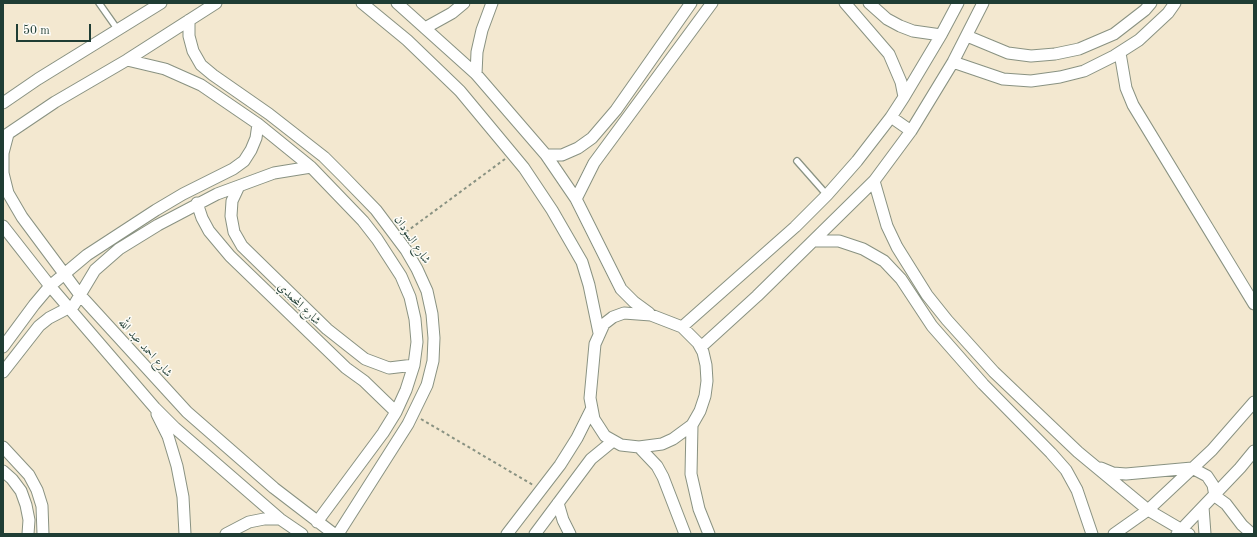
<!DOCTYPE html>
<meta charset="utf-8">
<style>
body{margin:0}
#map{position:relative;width:1257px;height:537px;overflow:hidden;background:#f3e8d0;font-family:"Old Standard TT",serif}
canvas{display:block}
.frame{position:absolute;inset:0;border:4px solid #1f3d34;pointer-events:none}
.scale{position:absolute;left:16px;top:24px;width:75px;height:18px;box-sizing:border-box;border:2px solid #1f3d34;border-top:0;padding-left:5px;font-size:12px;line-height:14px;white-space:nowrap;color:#1f3d34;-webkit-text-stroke:3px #fdfcf7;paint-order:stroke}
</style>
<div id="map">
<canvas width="1257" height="537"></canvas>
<div class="frame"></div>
<div class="scale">50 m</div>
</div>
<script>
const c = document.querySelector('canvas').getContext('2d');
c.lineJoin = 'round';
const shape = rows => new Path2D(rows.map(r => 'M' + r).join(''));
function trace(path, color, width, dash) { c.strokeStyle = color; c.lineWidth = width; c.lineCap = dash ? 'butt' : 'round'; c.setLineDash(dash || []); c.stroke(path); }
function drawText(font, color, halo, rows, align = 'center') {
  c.font = font + ' "Old Standard TT",Amiri,serif'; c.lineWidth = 3; c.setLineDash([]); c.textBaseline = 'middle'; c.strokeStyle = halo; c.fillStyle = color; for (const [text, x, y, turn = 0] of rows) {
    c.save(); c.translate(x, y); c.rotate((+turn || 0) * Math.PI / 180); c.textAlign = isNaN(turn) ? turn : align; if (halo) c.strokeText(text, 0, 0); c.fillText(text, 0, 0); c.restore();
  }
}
const lane = shape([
 [99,3,118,30],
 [797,161,827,195]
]);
const street = shape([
 [362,3,407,40,460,91,524,168,552,210,582,262,589,285,599,333],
 [397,3,476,74,546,155,576,199,621,289,634,302,649,313],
 [845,3,889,54,901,82,904,97],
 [869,3,887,19,900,26,913,31,941,35],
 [189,20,189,36,193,51,201,65,213,75,269,114,324,157,343,176,376,210,406,250,417,269,427,291,432,314,434,338,433,361,427,385,408,424,338,534],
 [425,28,452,13,464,3],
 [967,36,1008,53,1031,56,1055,54,1079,49,1114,34,1145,10,1151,3],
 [1120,53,1126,88,1133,105,1254,304],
 [127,60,165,69,201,85,258,124,311,167,363,221,377,239,401,276,410,297,415,319,417,342,414,365,406,390,396,412,383,433,317,522],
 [953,62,1003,79,1031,81,1060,77,1084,71,1114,56,1139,40,1168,13,1175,3],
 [476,74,477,52,482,30,492,3],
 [3,103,38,79,161,3],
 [891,117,911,131],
 [8,134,3,153,3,173,8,193,22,217,80,295,187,412,274,488,334,534],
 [3,137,55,102,127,60,216,3],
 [546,155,562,155,578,148,592,138,616,110,691,3],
 [874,181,887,226,897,247,927,295,947,320,994,372,1078,452,1148,510,1189,534],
 [239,186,232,201,231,216,234,232,242,246,327,329,365,359,389,368,414,365],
 [576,199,594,163,712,3],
 [197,203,202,218,209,231,230,256,346,368,364,381,396,412],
 [3,226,50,286,155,408,175,428,280,519,302,534],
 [814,241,839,241,863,249,884,261,901,279,932,326,983,384,1051,453,1066,470,1077,490,1092,534],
 [682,327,795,227,827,195,857,161,891,117,904,97,941,35,958,3],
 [3,347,34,305,50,286,87,255,156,210,183,194,233,169,244,161,251,150,256,138,258,124],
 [701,347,757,296,874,181,911,131,953,62,983,3],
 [3,372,39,326,49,318,74,305,95,270,119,249,158,225,217,194,274,173,311,167],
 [157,414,168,436,177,466,183,497,185,534],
 [692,425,691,474,699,509,709,534],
 [3,447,29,475,37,490,42,506,43,534],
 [639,447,662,444,673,439,692,425,700,411,705,396,707,381,706,365,703,352,698,343,682,327,651,315,624,313,613,317,604,324,595,344,590,398,594,419,605,436,621,445,639,447,657,466,663,477,685,534],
 [1101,468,1113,473,1126,474,1192,468,1207,476,1213,485,1215,496],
 [3,471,12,479,21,491,26,505,29,520,28,534],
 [1215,496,1226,504,1242,525,1252,534],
 [558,503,563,520,570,534],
 [1203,507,1205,534],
 [226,534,249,522,264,519,280,519],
 [507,534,560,465,577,438,591,410],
 [535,534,591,459,613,441],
 [1114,534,1148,510,1212,450,1254,402],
 [1177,534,1240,468,1254,451]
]);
trace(lane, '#899282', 8);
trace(street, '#899282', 13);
trace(shape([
 [406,232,505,159],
 [421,419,533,485]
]), '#899282', 2, [3, 3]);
trace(lane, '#fff', 5.5);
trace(street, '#fff', 11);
drawText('12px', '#1f3d34', '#fdfcf7', [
 ["شارع السودان",412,240,56],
 ["شارع المحمدي",299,304,44],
 ["شارع احمد عبد الله",145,348,48]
]);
</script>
